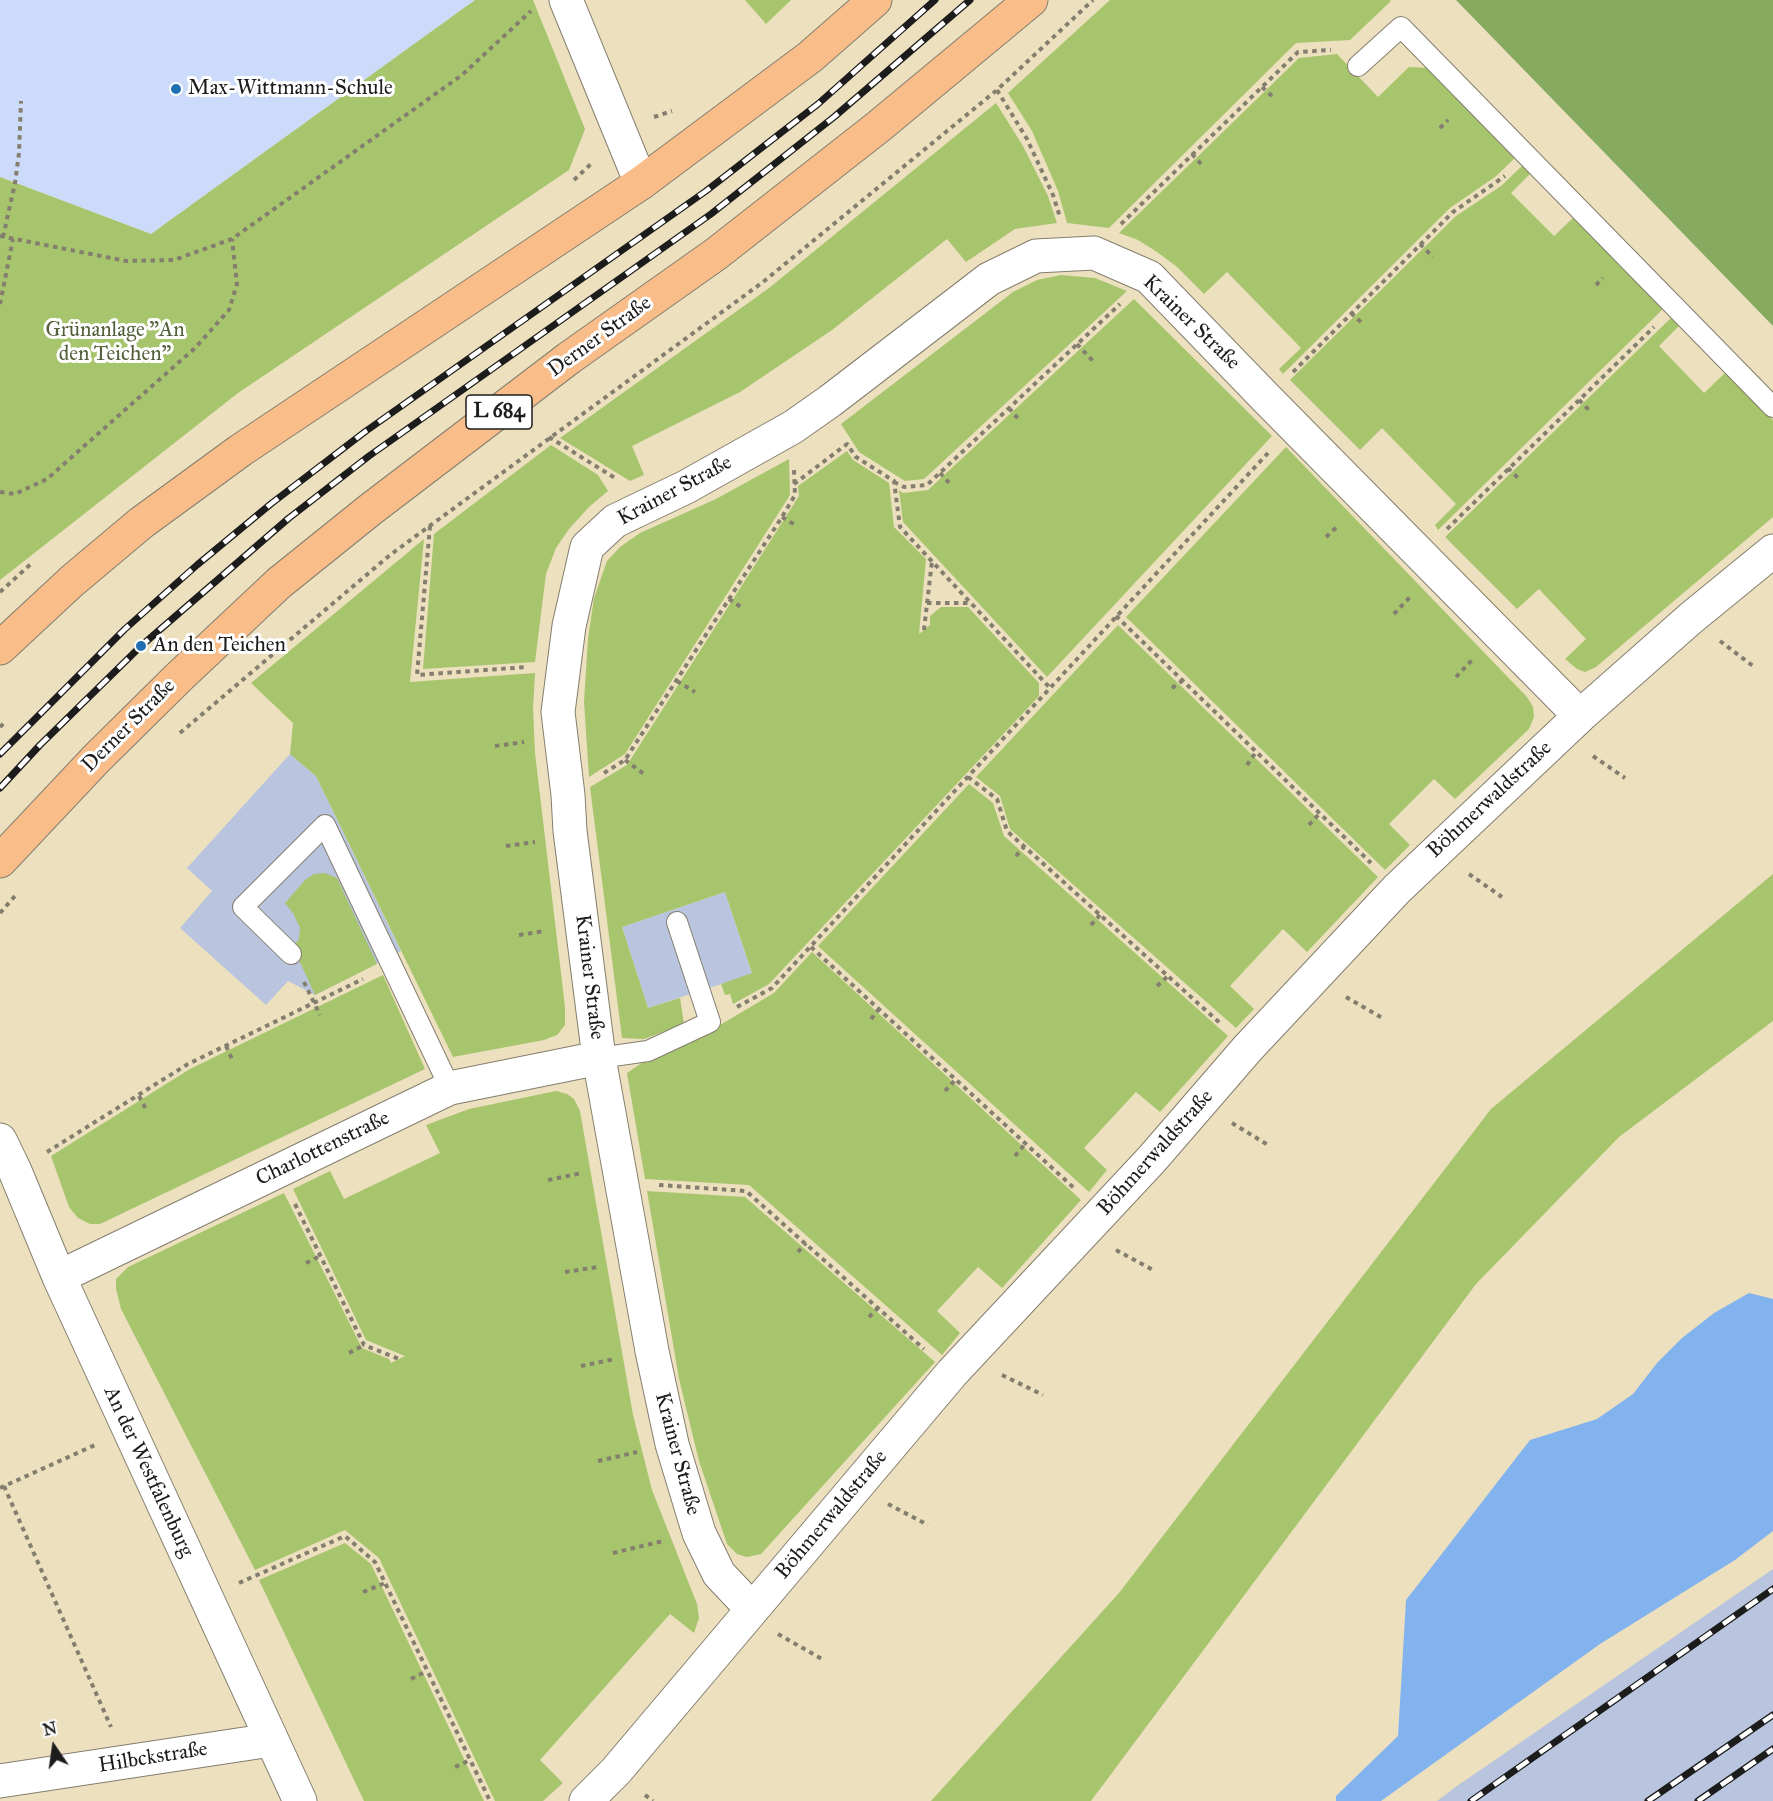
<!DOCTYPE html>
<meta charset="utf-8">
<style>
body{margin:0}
#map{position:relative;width:1773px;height:1801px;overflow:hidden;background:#ece0bf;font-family:"IM FELL Great Primer",serif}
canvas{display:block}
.north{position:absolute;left:24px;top:1717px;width:60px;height:60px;-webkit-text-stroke:4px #fff;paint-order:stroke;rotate:347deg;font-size:16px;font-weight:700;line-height:24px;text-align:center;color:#1c1c1c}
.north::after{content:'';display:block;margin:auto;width:21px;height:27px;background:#1c1c1c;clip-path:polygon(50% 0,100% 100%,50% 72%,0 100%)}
</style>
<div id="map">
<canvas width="1773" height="1801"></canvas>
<div class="north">N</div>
</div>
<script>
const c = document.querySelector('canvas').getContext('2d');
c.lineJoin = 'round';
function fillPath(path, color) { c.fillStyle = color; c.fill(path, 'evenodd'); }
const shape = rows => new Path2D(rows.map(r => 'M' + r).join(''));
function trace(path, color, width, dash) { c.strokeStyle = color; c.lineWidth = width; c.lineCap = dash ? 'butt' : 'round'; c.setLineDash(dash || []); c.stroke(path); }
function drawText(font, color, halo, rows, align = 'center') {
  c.font = font + ' "IM FELL Great Primer",serif'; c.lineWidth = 6; c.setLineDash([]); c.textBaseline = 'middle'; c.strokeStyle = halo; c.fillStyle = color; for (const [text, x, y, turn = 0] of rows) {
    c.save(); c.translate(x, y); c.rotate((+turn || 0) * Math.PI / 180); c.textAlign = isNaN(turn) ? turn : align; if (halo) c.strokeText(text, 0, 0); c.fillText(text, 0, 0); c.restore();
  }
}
fillPath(shape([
 [0,0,475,0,151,234,0,177]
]), '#cddbfa');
fillPath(shape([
 [290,754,316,776,401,951,315,995,288,981,266,1005,180,928,212,891,187,868],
 [725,892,752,974,648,1008,622,927],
 [1773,1569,1773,1801,1437,1801,1457,1786]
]), '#b9c5de');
fillPath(shape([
 [475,0,533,0,585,129,569,170,238,393,0,580,0,177,151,234],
 [745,0,791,0,766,24],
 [1110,0,1390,0,1391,1,1350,40,1296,43,1109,228,1067,223,1058,191,1032,131,1008,93],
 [1337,54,1378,97,1409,67,1430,68,1516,157,1495,177,1450,208,1283,374,1279,369,1301,348,1227,272,1204,294,1176,266,1157,252,1138,240,1119,233,1299,58],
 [996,103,1023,146,1048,196,1057,223,1015,229,966,262,947,239,832,330,740,392,632,446,644,475,630,481,560,438,769,288],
 [1524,164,1532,172,1511,193,1554,236,1575,216,1664,308,1438,530,1435,525,1456,504,1382,428,1360,450,1290,380,1456,216,1501,186],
 [1061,275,1095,278,1127,291,924,479,905,481,859,452,841,424,1013,292,1037,280],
 [1134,299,1272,436,1047,677,903,522,899,490,903,493,928,490],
 [1673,316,1680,325,1659,346,1704,393,1726,372,1773,420,1773,517,1596,667,1585,672,1577,669,1565,659,1586,639,1539,589,1517,609,1445,537],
 [551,445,598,475,608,491,589,507,569,529,556,548,546,574,535,662,423,669,434,534],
 [1286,447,1527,697,1533,707,1534,717,1529,729,1455,799,1434,779,1389,824,1410,845,1385,870,1126,617],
 [847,451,853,460,889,483,894,527,926,559,919,634,930,625,930,616,941,607,968,607,1039,683,1039,696,769,984,733,1004,730,994,725,995,721,984,752,973,725,892,622,927,648,1008,680,998,684,1024,644,1039,622,1038,590,787,627,765,799,496,798,486],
 [789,459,790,495,625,754,589,777,584,702,588,639,594,598,607,561,620,547,640,533,716,499],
 [424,539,410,682,535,673,533,708,535,753,565,1007,565,1025,557,1035,544,1040,453,1057,316,776,290,754,293,723,251,683],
 [1118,625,1378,877,1307,952,1283,929,1230,986,1254,1009,1236,1028,1010,829,1000,796,976,777],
 [969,784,993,803,1004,836,1228,1036,1160,1112,1136,1092,1084,1148,1107,1170,1089,1192,818,946],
 [325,873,337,878,377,964,315,995,293,947,299,939,300,928,293,913,285,903,305,880,314,874],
 [1773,874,1773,1021,1619,1137,1476,1284,1091,1801,931,1801,1119,1593,1491,1109],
 [812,952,1081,1200,1002,1288,978,1267,937,1311,960,1333,942,1355,749,1185,645,1179,627,1073,652,1056,693,1041,774,993],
 [383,975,425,1069,100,1224,90,1224,78,1218,69,1207,51,1156,190,1069],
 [556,1091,567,1094,574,1099,580,1111,633,1415,652,1490,697,1604,699,1618,694,1633,670,1614,540,1760,563,1783,543,1801,495,1801,379,1558,345,1530,255,1570,121,1309,116,1289,116,1279,128,1267,284,1193,362,1348,389,1359,391,1363,405,1356,366,1340,293,1189,330,1171,344,1199,440,1153,426,1125,469,1109],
 [647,1191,745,1197,935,1362,761,1554,747,1557,737,1554,727,1544,699,1461,679,1379],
 [345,1543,371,1564,484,1801,364,1801,259,1580]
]), '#a7c56d');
fillPath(shape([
 [1456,0,1773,0,1773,326]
]), '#85aa60');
fillPath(shape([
 [1749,1293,1773,1299,1773,1531,1735,1560,1600,1644,1381,1801,1336,1801,1336,1796,1398,1736,1406,1600,1530,1440,1597,1419,1633,1394,1657,1363,1682,1338,1714,1313]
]), '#83b3ee');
const service = shape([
 [1358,66,1401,27,1773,407],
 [291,954,243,907,325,825,450,1088],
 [599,1058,648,1051,710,1022,677,922]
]);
const minor = shape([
 [566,0,641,183],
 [0,1140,15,1171,59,1277,300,1801],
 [59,1277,450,1088,599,1058],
 [752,1609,719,1574,699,1533,672,1444,652,1351,599,1058,570,831,568,795,558,712,569,626,587,547,615,521,686,487,793,427,830,401,989,279,1036,256,1094,253,1149,277,1266,398,1580,716],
 [0,1781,271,1740],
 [586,1801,616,1771,952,1373,1152,1159,1248,1048,1397,889,1580,716,1691,618,1773,551]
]);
const primary = shape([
 [0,648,72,581,141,523,241,450,641,183,810,57,875,0],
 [0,861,96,759,179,677,279,583,371,509,569,358,716,254,878,127,1031,0]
]);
trace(service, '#847e6e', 22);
trace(minor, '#847e6e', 35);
trace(primary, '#847e6e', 35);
trace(shape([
 [1262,87,1273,97],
 [997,90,1027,139,1053,195,1060,217],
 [654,117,672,111],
 [1440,128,1448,120],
 [1192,154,1202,165],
 [574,180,593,162],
 [1121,224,1298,52,1331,50],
 [0,236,126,261,174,260,232,239,462,75,531,11],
 [3,237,15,183,19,153,21,101],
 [1420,244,1433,257],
 [1596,285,1603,278],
 [0,304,13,239],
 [1351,313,1363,324],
 [1077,344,1093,361],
 [1293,372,1453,212,1505,176],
 [1579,400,1591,412],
 [1009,408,1020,421],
 [549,437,615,478],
 [1508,468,1520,480],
 [940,473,952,486],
 [894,482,904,487,927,485,1120,304],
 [794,484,847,444,856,457,894,481,900,527,1050,688],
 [0,492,15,494,47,479,195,348,229,310,237,284,232,239],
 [782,517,797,526],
 [430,526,417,675,527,667],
 [1447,529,1654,327],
 [1326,537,1339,525],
 [0,592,32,563],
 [729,599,744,609],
 [927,603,969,603],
 [1394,614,1411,596],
 [1116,616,1371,863],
 [924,630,932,561],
 [1720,641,1753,666],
 [1456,677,1473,659],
 [677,681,695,692],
 [1172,688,1182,681],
 [0,727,6,721],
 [180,733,390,555,763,282,997,90,1093,0],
 [495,746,524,742],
 [1593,756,1625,778],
 [625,760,644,774],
 [1247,765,1256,752],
 [604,773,625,760,782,517,795,495,794,470],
 [968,777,997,799,1007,831,1221,1024],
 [1309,825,1319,814],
 [506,846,535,842],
 [1016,856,1024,847],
 [1469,874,1502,897],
 [0,913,15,896],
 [1091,925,1100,915],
 [519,935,545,931],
 [811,947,1074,1188],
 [304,982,320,1015],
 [1157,986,1168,976],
 [1346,997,1384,1019],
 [737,1007,772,988,1268,453],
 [871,1019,879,1009],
 [226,1046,232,1059],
 [945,1091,956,1079],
 [139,1096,147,1111],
 [1232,1123,1268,1145],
 [47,1152,188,1064,363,979],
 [1015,1156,1025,1144],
 [548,1180,582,1173],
 [659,1185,746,1191,924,1349],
 [295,1204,364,1345,399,1359],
 [1116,1250,1153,1270],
 [798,1252,806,1243],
 [306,1263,320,1256],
 [565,1272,598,1267],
 [869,1317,878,1308],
 [349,1353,364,1345],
 [581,1366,615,1359],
 [1002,1375,1043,1395],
 [598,1461,637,1452],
 [4,1486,111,1727],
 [0,1488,95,1445],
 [888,1504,928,1525],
 [613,1553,663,1541],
 [239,1583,345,1536,375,1562,490,1801],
 [363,1592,385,1583],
 [778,1634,822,1659],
 [411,1679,427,1671],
 [455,1767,470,1760],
 [645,1795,653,1801]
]), '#847e6e', 4, [4.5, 4.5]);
trace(service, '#fff', 20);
trace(minor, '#fff', 33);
trace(primary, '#f8bd89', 33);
const rail = shape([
 [0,754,125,629,197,565,272,503,366,431,706,191,818,104,935,0],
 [0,788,40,745,141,646,289,518,369,456,711,214,834,117,970,0],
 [1471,1801,1773,1589],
 [1648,1801,1773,1715],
 [1698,1801,1773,1749]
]);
trace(rail, '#1c1c1c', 7);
trace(rail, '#fff', 4.5, [14]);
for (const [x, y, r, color] of [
 [176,89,6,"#1f6fb2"],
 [141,646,6,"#1f6fb2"]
]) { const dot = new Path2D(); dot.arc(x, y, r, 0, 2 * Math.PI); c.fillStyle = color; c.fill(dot); trace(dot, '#fff', 2); }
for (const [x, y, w] of [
 [499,412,66]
]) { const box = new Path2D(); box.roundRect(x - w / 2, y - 17, w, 34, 4.5); c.fillStyle = '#fff'; c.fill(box); trace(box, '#1c1c1c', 1.5); }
drawText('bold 20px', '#1c1c1c', null, [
 ["L 684",499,412]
]);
drawText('21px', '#1c1c1c', '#fff', [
 ["Max-Wittmann-Schule",188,89],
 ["An den Teichen",153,646]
], 'left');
drawText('21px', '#1c1c1c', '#fff', [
 ["Krainer Straße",1191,323,44],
 ["Derner Straße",600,337,-36],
 ["Krainer Straße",675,491,-28],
 ["Derner Straße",129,726,-45],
 ["Böhmerwaldstraße",1490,800,-43],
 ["Krainer Straße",589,977,83],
 ["Charlottenstraße",323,1149,-26],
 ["Böhmerwaldstraße",1156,1153,-48],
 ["Krainer Straße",677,1454,75],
 ["An der Westfalenburg",148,1472,65],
 ["Böhmerwaldstraße",832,1515,-50],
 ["Hilbckstraße",153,1758,-9]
]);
drawText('21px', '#54603c', '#fff', [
 ["Grünanlage \"An",115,331],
 ["den Teichen\"",115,355]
]);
</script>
